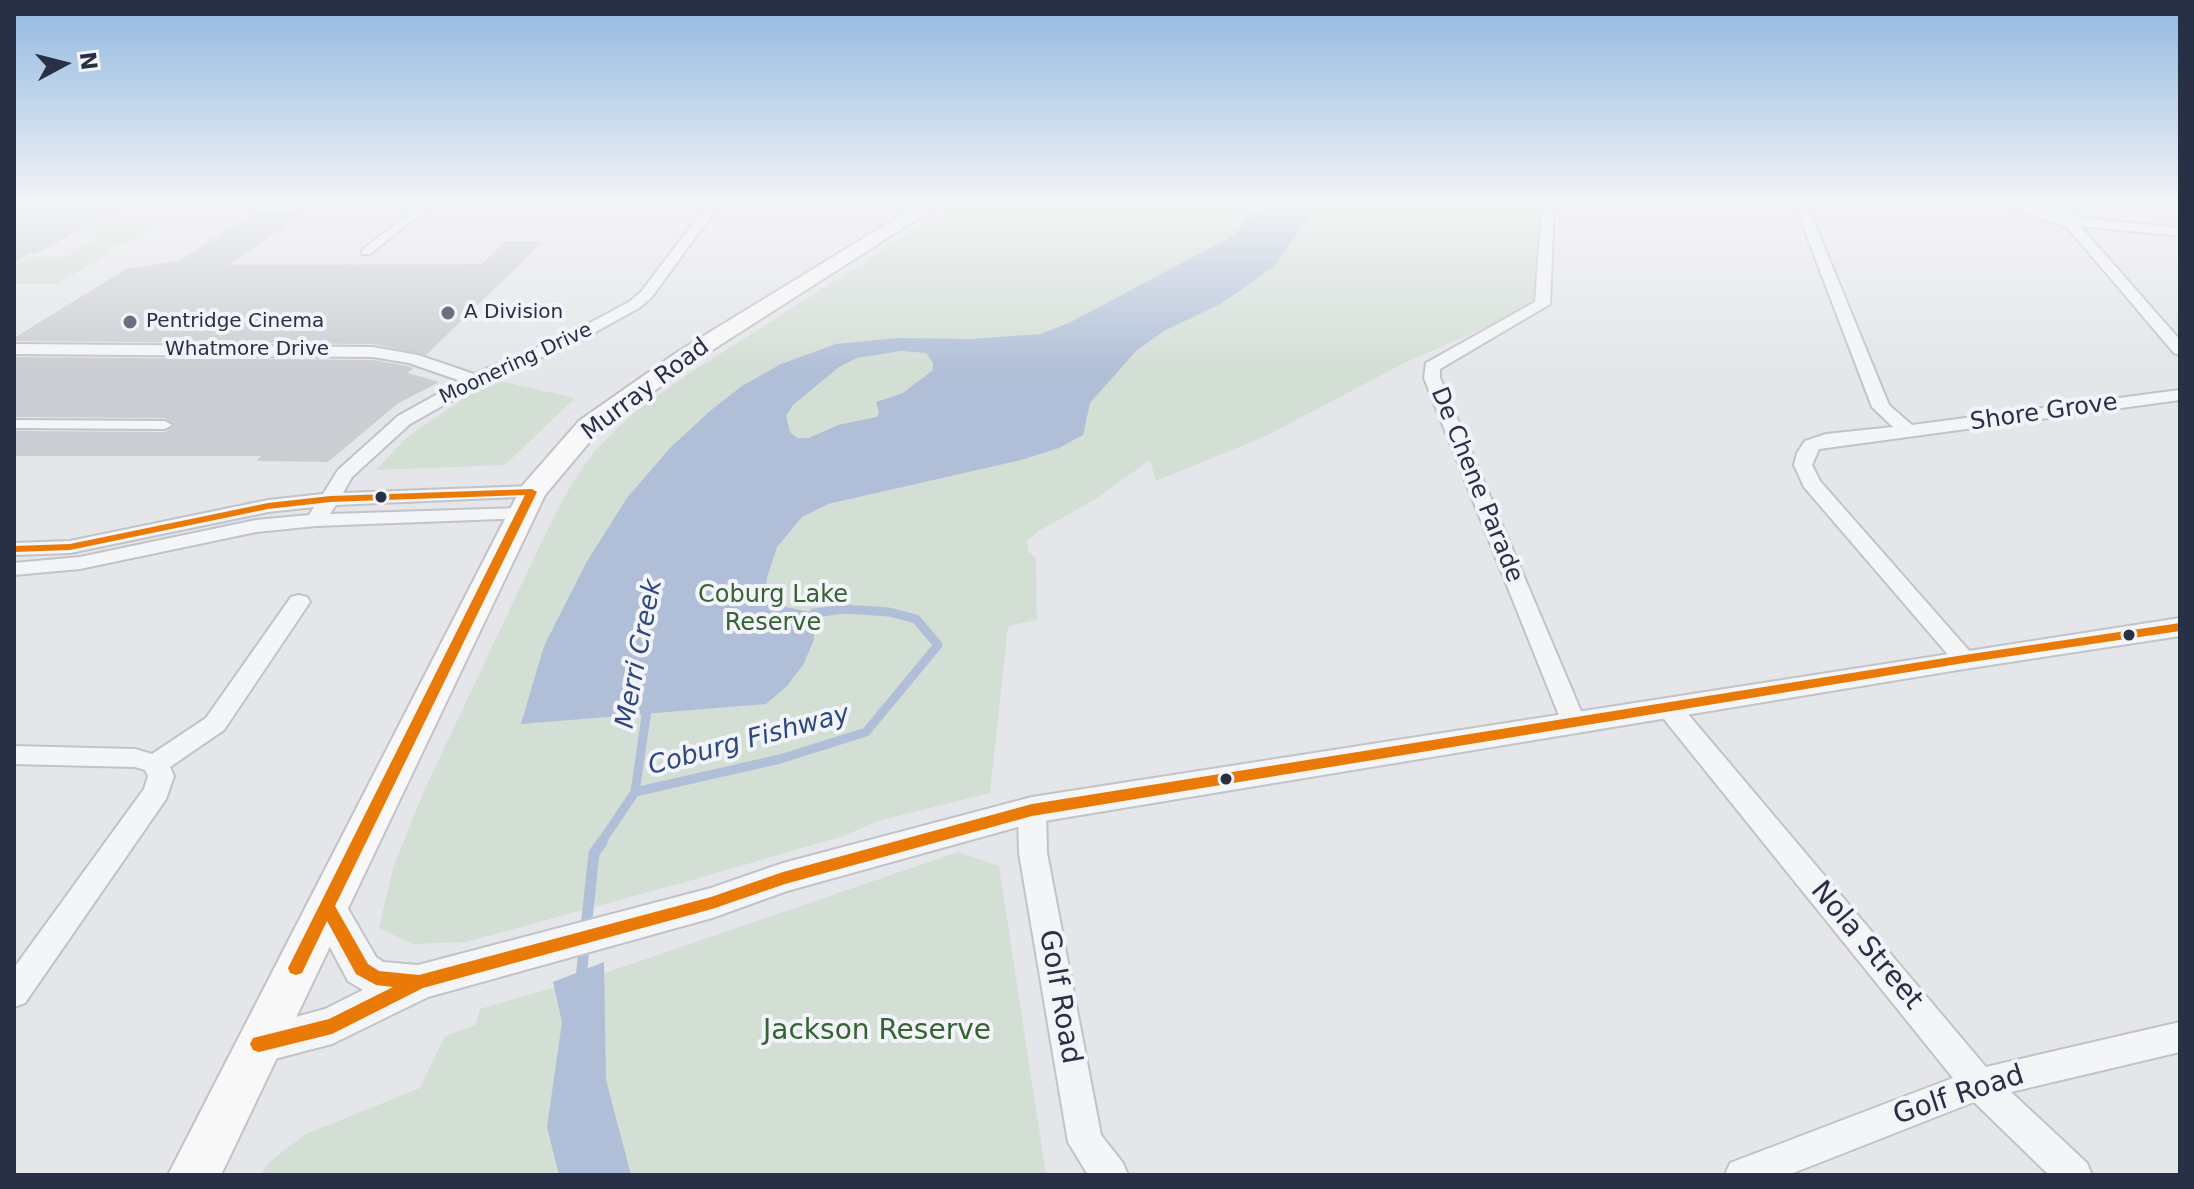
<!DOCTYPE html>
<style>
body{margin:0}
#map{position:relative;width:2194px;height:1189px;overflow:hidden;background:#e4e6ea;font-family:"DejaVu Sans",sans-serif}
canvas{display:block}
.frame{position:absolute;inset:0;border:16px solid #283046;pointer-events:none}
.north{position:absolute;left:24px;top:24px;width:80px;height:80px;-webkit-text-stroke:6px #f2f4f9;paint-order:stroke;rotate:83deg;font-size:22px;font-weight:700;line-height:32px;text-align:center;color:#283046}
.north::after{content:'';display:block;margin:auto;width:28px;height:36px;background:#283046;clip-path:polygon(50% 0,100% 100%,50% 72%,0 100%)}
</style>
<div id="map">
<canvas width="2194" height="1189"></canvas>
<div class="frame"></div>
<div class="north">N</div>
</div>
<script>
const c = document.querySelector('canvas').getContext('2d');
c.lineJoin = 'round';
function fillPath(path, color) { c.fillStyle = color; c.fill(path, 'evenodd'); }
const shape = rows => new Path2D(rows.map(r => 'M' + r).join(''));
function trace(path, color, width, dash) { c.strokeStyle = color; c.lineWidth = width; c.lineCap = dash ? 'butt' : 'round'; c.setLineDash(dash || []); c.stroke(path); }
function drawText(font, color, halo, rows, align = 'center') {
  c.font = font + ' "DejaVu Sans",sans-serif'; c.lineWidth = 8; c.setLineDash([]); c.textBaseline = 'middle'; c.strokeStyle = halo; c.fillStyle = color; for (const [text, x, y, turn = 0] of rows) {
    c.save(); c.translate(x, y); c.rotate((+turn || 0) * Math.PI / 180); c.textAlign = isNaN(turn) ? turn : align; if (halo) c.strokeText(text, 0, 0); c.fillText(text, 0, 0); c.restore();
  }
}
fillPath(shape([
 [954,205,1540,205,1532,307,1404,363,1266,436,1156,481,1150,460,1097,498,1037,532,1027,541,1028,551,1036,558,1037,620,1008,626,990,793,878,821,843,836,689,881,466,942,413,944,379,928,393,868,424,791,551,522,573,482,597,448,636,411,690,373],
 [100,220,166,221,134,240,106,246,109,253,57,284,14,284,14,265,29,257,64,257,103,235,77,233],
 [499,381,575,398,505,465,376,470,406,438,470,394],
 [958,852,999,866,1046,1175,261,1175,268,1163,306,1134,420,1088,445,1036,475,1025,480,1009,605,973]
]), '#d3ded5');
fillPath(shape([
 [1269,205,1317,205,1275,266,1222,303,1164,331,1136,351,1090,403,1083,435,1059,448,1021,460,828,504,802,517,777,547,767,578,766,597,773,604,814,613,814,640,803,665,787,686,766,704,521,724,544,646,586,563,627,498,670,448,710,411,742,386,781,364,836,344,898,338,971,339,1041,334,1071,322,1221,242,1236,233,1251,214],
 [901,351,926,353,933,363,933,370,903,393,876,402,879,412,877,417,838,425,809,438,797,438,790,432,786,416,793,405,839,367,857,358],
 [604,962,606,1080,631,1175,559,1175,547,1127,562,1022,553,982]
]), '#b0bfd7');
trace(shape([
 [635,792,780,759,866,732,938,645,916,619,889,612,845,609,814,613],
 [600,844,635,792,648,703]
]), '#b0bfd7', 9);
trace(shape([
 [586,928,594,853,602,842],
 [581,980,584,946]
]), '#b0bfd7', 11);
fillPath(shape([
 [14,204,127,204,36,254,29,254,14,263],
 [261,210,307,210,230,265,482,264,506,241,544,241,426,355,373,344,14,341,14,338,126,269,178,261],
 [14,357,373,360,408,366,413,368,408,373,439,382,397,404,328,462,256,461,261,456,14,456,14,431,165,432,175,426,165,418,14,417]
]), '#cbcdd2');
const pedestrian = shape([
 [421,205,431,205,370,254,362,254,362,250,421,205],
 [14,420,165,421,172,425,165,429,14,428,14,420]
]);
const minor = shape([
 [707,205,719,205,651,298,639,308,581,340,481,384,410,424,352,477,343,493,532,486,539,488,542,492,539,496,336,505,330,514,520,508,530,514,527,518,316,526,256,532,80,569,14,575,14,563,80,557,256,520,309,515,314,507,268,512,70,553,14,555,14,543,70,541,268,500,323,494,338,470,398,416,461,381,409,363,373,357,14,354,14,344,373,347,418,355,474,374,569,334,629,302,641,292,707,205],
 [1542,205,1554,205,1550,304,1440,369,1440,378,1586,723,1583,729,1574,732,1565,729,1562,723,1424,378,1426,363,1535,302,1542,205],
 [1795,205,1807,205,1889,405,1912,425,2180,390,2180,400,1819,449,1812,465,1820,481,1972,654,1976,659,1972,664,1956,664,1804,487,1794,465,1797,453,1805,441,1826,434,1893,427,1872,407,1795,205],
 [2000,205,2039,205,2068,210,2082,218,2180,228,2180,236,2080,226,2180,340,2180,355,2174,353,2067,227,2000,205],
 [299,595,307,597,310,602,224,730,170,767,174,776,166,799,25,1003,14,1007,14,968,144,789,148,776,145,770,135,767,14,764,14,746,135,749,152,754,206,718,291,597,299,595],
 [1668,699,1677,701,1986,1067,2180,1022,2180,1052,2011,1092,2087,1163,2092,1175,2049,1175,1974,1102,1788,1175,1725,1175,1730,1163,1953,1078,1659,713,1656,707,1659,701,1668,699],
 [1032,800,1042,803,1046,810,1047,853,1101,1135,1123,1163,1128,1175,1088,1175,1068,1142,1019,853,1018,810,1022,803,1032,800]
]);
const tertiary = shape([
 [2180,618,2180,636,1964,669,1032,823,787,891,712,918,428,997,332,1044,259,1063,244,1057,238,1044,244,1031,325,1009,363,990,348,981,308,906,314,895,327,891,340,895,376,957,383,962,418,965,711,888,783,863,1032,797,2180,618]
]);
const secondary = shape([
 [918,205,939,205,695,361,597,433,545,495,221,1175,168,1175,522,486,579,421,679,351,918,205]
]);
trace(pedestrian, '#c1c3c8', 4);
trace(minor, '#c1c3c8', 4);
trace(tertiary, '#c1c3c8', 4);
trace(secondary, '#c1c3c8', 4);
fillPath(pedestrian, '#f4f5f7');
fillPath(minor, '#f4f5f7');
fillPath(tertiary, '#f4f5f7');
fillPath(secondary, '#f8f8f8');
fillPath(shape([
 [532,489,537,492,335,906,368,964,379,971,419,975,711,897,783,872,1032,804,1964,655,2180,623,2180,631,1964,663,1032,816,785,884,712,909,423,988,332,1034,259,1052,253,1050,250,1044,253,1038,329,1019,393,987,376,985,356,974,327,921,302,973,296,975,290,973,288,968,525,495,330,502,268,509,70,550,14,552,14,546,70,544,268,503,330,496,532,489]
]), '#ea7a07');
const sky = c.createLinearGradient(0, 0, 0, 371);
sky.addColorStop(0, '#91b8e1');
sky.addColorStop(0.55, '#f3f4f6');
sky.addColorStop(1, '#f3f4f600');
c.fillStyle = sky;
c.fillRect(0, 0, 2194, 371);
for (const [x, y, r, color] of [
 [448,313,8,"#6a707f"],
 [130,322,8,"#6a707f"],
 [381,497,7,"#283046"],
 [2129,635,7,"#283046"],
 [1226,779,7,"#283046"]
]) { const dot = new Path2D(); dot.arc(x, y, r, 0, 2 * Math.PI); c.fillStyle = color; c.fill(dot); trace(dot, '#f2f4f9', 3); }
drawText('20px', '#283046', '#f2f4f9', [
 ["A Division",464,313],
 ["Pentridge Cinema",146,322]
], 'left');
drawText('20px', '#283046', '#f2f4f9', [
 ["Whatmore Drive",247,350],
 ["Moonering Drive",516,364,-25]
]);
drawText('24px', '#283046', '#f2f4f9', [
 ["Murray Road",646,390,-37],
 ["Shore Grove",2044,413,-8],
 ["De Chene Parade",1476,485,68]
]);
drawText('24px', '#376334', '#f2f4f9', [
 ["Coburg Lake",773,596],
 ["Reserve",773,624]
]);
drawText('italic 26px', '#2e487e', '#f2f4f9', [
 ["Merri Creek",640,654,-79],
 ["Coburg Fishway",749,741,-15]
]);
drawText('28px', '#283046', '#f2f4f9', [
 ["Nola Street",1866,946,50],
 ["Golf Road",1059,997,80],
 ["Golf Road",1959,1096,-18]
]);
drawText('28px', '#376334', '#f2f4f9', [
 ["Jackson Reserve",877,1032]
]);
</script>
